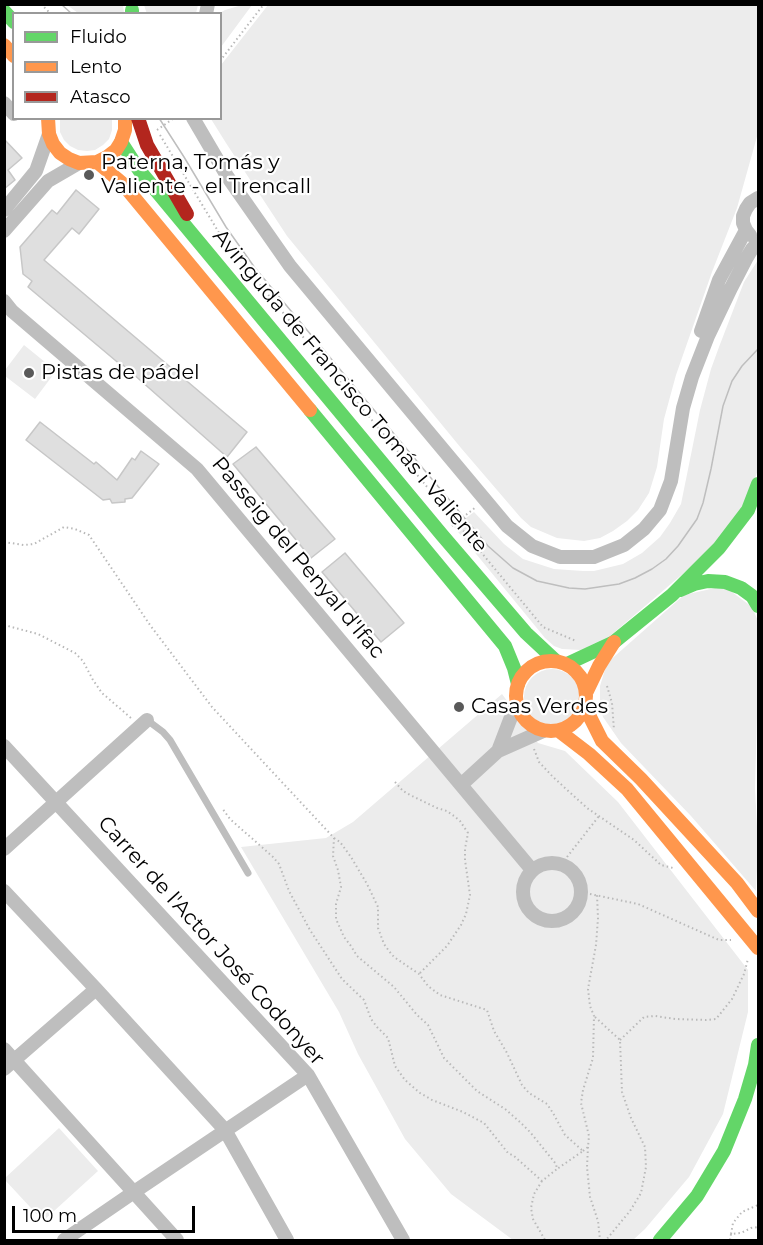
<!DOCTYPE html>
<meta charset="utf-8">
<style>
body{margin:0}
#map{position:relative;width:763px;height:1245px;overflow:hidden;background:#fff;font-family:Montserrat,sans-serif}
canvas{display:block}
.frame{position:absolute;inset:0;border:6px solid #000;pointer-events:none}
.legend{position:absolute;left:12px;top:12px;width:210px;height:108px;box-sizing:border-box;background:#fff;border:2px solid #999;margin:0;padding:8px 10px;list-style:none;font-size:18px;color:#000}
.legend li{display:flex;align-items:center;gap:12px;height:30px}
.legend b{width:30px;border:2px solid #999}
.scale{position:absolute;left:12px;top:1206px;width:183px;height:27px;box-sizing:border-box;border:3px solid #000;border-top:0;padding-left:8px;font-size:18px;line-height:21px;white-space:nowrap;color:#000;-webkit-text-stroke:4px #fff;paint-order:stroke}
</style>
<div id="map">
<canvas width="763" height="1245"></canvas>
<div class="frame"></div>
<ul class="legend">
<li><b style="height:8px;background:#63d668"></b>Fluido</li>
<li><b style="height:8px;background:#ff974d"></b>Lento</li>
<li><b style="height:8px;background:#b3261e"></b>Atasco</li>
</ul>
<div class="scale">100 m</div>
</div>
<script>
const c = document.querySelector('canvas').getContext('2d');
c.lineJoin = 'round';
function fillPath(path, color) { c.fillStyle = color; c.fill(path, 'evenodd'); }
const shape = rows => new Path2D(rows.map(r => 'M' + r).join(''));
function trace(path, color, width, dash) { c.strokeStyle = color; c.lineWidth = width; c.lineCap = dash ? 'butt' : 'round'; c.setLineDash(dash || []); c.stroke(path); }
function drawText(font, color, halo, rows, align = 'center') {
  c.font = font + ' Montserrat,sans-serif'; c.lineWidth = 4.5; c.setLineDash([]); c.textBaseline = 'middle'; c.strokeStyle = halo; c.fillStyle = color; for (const [text, x, y, turn = 0] of rows) {
    c.save(); c.translate(x, y); c.rotate((+turn || 0) * Math.PI / 180); c.textAlign = isNaN(turn) ? turn : align; if (halo) c.strokeText(text, 0, 0); c.fillText(text, 0, 0); c.restore();
  }
}
fillPath(shape([
 [67,5,123,5,124,13,78,13],
 [144,5,198,4,198,5,196,13,147,14],
 [242,5,252,5,221,47,220,13,225,10],
 [268,5,758,5,758,133,737,208,712,272,676,375,664,419,657,467,649,493,638,510,627,521,613,531,600,538,584,541,557,538,531,527,521,518,461,448,287,236,226,143,211,119,220,118,221,65],
 [60,119,112,119,112,130,109,139,103,145,95,150,87,151,78,150,70,146,64,140,60,132],
 [758,260,758,470,743,510,713,548,610,636,581,650,562,649,554,646,545,638,454,527,474,512,504,544,523,559,554,569,583,571,594,571,623,564,642,553,660,537,670,523,681,504,700,410,711,369,719,347,744,282],
 [24,345,56,371,35,399,5,376,5,370],
 [724,586,752,607,758,621,758,679,755,788,758,846,756,891,691,816,621,743,603,717,600,708,600,686,607,663,684,595],
 '524 697a28 28 0 1 1 56 0a28 28 0 1 1-56 0Z',
 [502,694,538,743,565,751,618,802,748,970,748,1012,723,1114,689,1177,645,1229,633,1240,513,1240,451,1194,405,1139,358,1054,339,1012,241,847,326,838,353,822],
 [59,1128,98,1171,43,1221,5,1180,5,1178]
]), '#ececec');
const building = shape([
 [4,139,22,158,8,170,15,180,4,189,4,139],
 [76,190,99,209,79,234,72,228,44,260,247,432,227,457,123,365,122,366,28,287,32,281,23,274,20,247,52,210,57,214,76,190],
 [40,422,94,464,96,462,117,480,132,458,135,460,141,451,159,464,132,498,125,499,125,502,112,503,110,499,103,500,26,440,40,422],
 [256,447,335,539,311,558,233,464,256,447],
 [345,553,404,623,381,642,322,572,345,553]
]);
fillPath(building, '#dfdfdf');
trace(building, '#c7c7c7', 1.5);
trace(shape([
 [41,4,51,14],
 [220,61,264,4],
 [157,130,174,118],
 [160,135,221,236,270,297,543,627,576,641],
 [452,526,476,507],
 [4,542,24,545,34,544,64,527,75,529,89,535,150,625,212,707,334,838,333,856,338,870,341,887,336,904,336,919,344,937,351,946,357,956,394,987,417,1015,428,1025,444,1058,477,1091,505,1109,520,1122,530,1132,556,1164,557,1169,542,1181,514,1156,508,1153,484,1123,463,1112,432,1100,420,1093,405,1080,395,1066,388,1038,377,1027,371,1019,364,1000,342,979,310,930,289,891,279,864,273,857,230,819,222,808],
 [4,625,38,634,75,653,83,661,93,680,102,693,131,718],
 [607,686,612,703,614,730],
 [534,749,539,762,553,777,587,808,634,840,661,865,673,868],
 [395,782,403,791,410,795,437,808,447,811,454,816,460,821,468,833,465,849,465,860,470,895,466,914,461,925,447,946,419,974],
 [334,838,340,842,351,857,367,884,378,907,378,928,384,944,389,951,394,957,419,974,428,986,440,995,487,1010,494,1031,507,1053,522,1085,529,1093,547,1104,553,1113,565,1135,583,1151,557,1169],
 [567,857,599,816],
 [590,894,638,904,719,940,731,940],
 [595,1017,620,1040,622,1092,631,1118,645,1147,646,1167,641,1193,630,1211,606,1240],
 [620,1040,644,1017,655,1016,675,1019,706,1020,716,1019,732,999,744,974,748,959],
 [588,1147,587,1167,590,1197,598,1221,600,1240],
 [583,1151,588,1147,589,1136,581,1103,583,1090,593,1058,594,1016,590,1006,588,989,596,945,598,918,597,895],
 [542,1181,534,1194,531,1208,533,1219,545,1240],
 [731,1234,733,1223,742,1212,758,1205],
 [730,1240,731,1234,741,1233,751,1228,758,1227]
]), '#b9b9b9', 2, [1.5, 3]);
trace(shape([
 [147,720,163,732,170,740,248,873]
]), '#bebebe', 7);
trace(shape([
 [206,14,208,4],
 [4,103,14,114],
 [193,118,227,176,290,266,395,392,507,526,532,546,560,557,594,557,624,545,644,529,660,510,671,481,683,408,692,377,708,336,731,288,746,259,752,249,758,243],
 [4,210,36,171,49,134],
 [4,231,48,181,79,163],
 [750,235,746,230,743,223,743,216,746,209,750,203,758,198],
 [4,301,12,311,197,469,532,870],
 [701,331,719,280,746,230],
 [4,746,308,1075,403,1240],
 [498,751,516,704],
 [462,784,498,751,543,731],
 [4,849,147,720],
 '523 892a29 29 0 1 1 58 0a29 29 0 1 1-58 0Z',
 [4,891,96,989,225,1130,287,1240],
 [4,1049,177,1240],
 [4,1069,96,989],
 [64,1240,134,1192,308,1075]
]), '#bebebe', 14);
trace(shape([
 [132,10,132,14],
 [4,11,14,22],
 [121,142,139,170,442,535,526,633,556,661],
 [310,410,505,646,514,668,518,684],
 [680,590,694,584,708,581,725,582,741,588,752,596,758,606],
 [567,664,614,642,672,595,719,548,748,510,758,484],
 [660,1240,697,1196,724,1151,745,1099,755,1065,758,1045]
]), '#63d668', 14);
trace(shape([
 [4,45,14,56],
 [48,118,49,134,53,144,60,153,69,159,79,163,97,162,107,157,116,150,121,142,125,130,125,118],
 [97,162,122,183,310,410],
 '516 696a35 35 0 1 1 70 0a35 35 0 1 1-70 0Z',
 [587,691,599,666,614,642],
 [585,707,602,741,641,779,737,883,758,911],
 [559,731,589,754,627,789,758,948]
]), '#ff974d', 14);
trace(shape([
 [138,118,147,145,187,214]
]), '#b3261e', 14);
trace(shape([
 [61,4,72,14],
 [159,118,184,157,226,227,255,268,488,546,513,568,537,581,569,588,585,589,619,584,635,578,652,569,666,559,678,546,697,519,703,503,711,469,723,406,732,381,742,366,758,349]
]), '#bebebe', 1.5);
for (const [x, y, r, color] of [
 [89,175,6,"#595959"],
 [29,373,6,"#595959"],
 [459,707,6,"#595959"]
]) { const dot = new Path2D(); dot.arc(x, y, r, 0, 2 * Math.PI); c.fillStyle = color; c.fill(dot); trace(dot, '#fff', 2); }
drawText('21px', '#000', '#fff', [
 ["Paterna, Tomás y",101,163],
 ["Valiente - el Trencall",101,187],
 ["Pistas de pádel",41,373],
 ["Casas Verdes",471,707]
], 'left');
drawText('21px', '#000', '#fff', [
 ["Avinguda de Francisco Tomás i Valiente",350,391,50],
 ["Passeig del Penyal d'Ifac",298,558,50],
 ["Carrer de l'Actor José Codonyer",211,941,48]
]);
</script>
